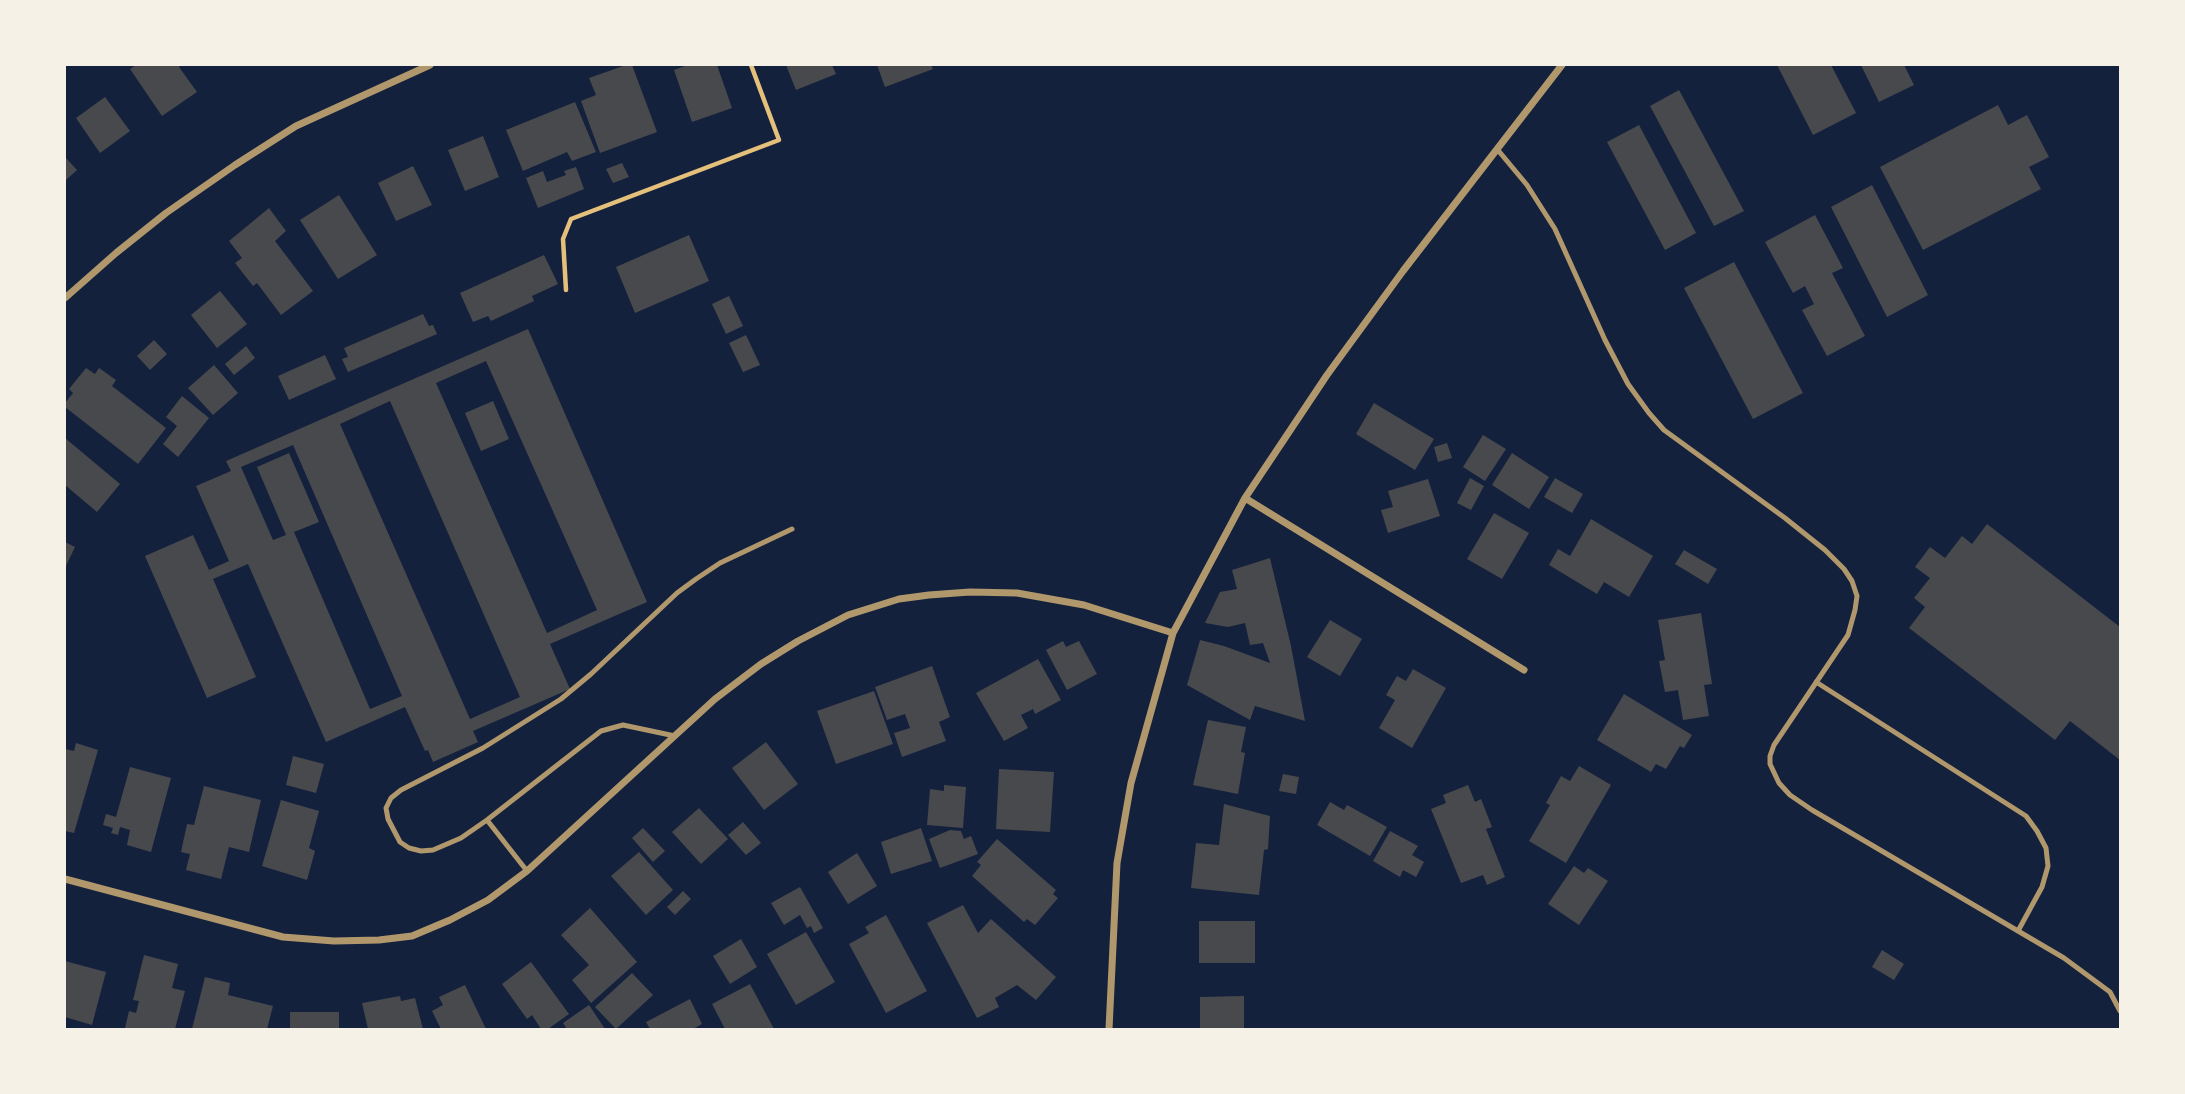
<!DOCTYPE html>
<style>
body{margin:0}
#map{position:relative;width:2185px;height:1094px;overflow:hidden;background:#14213d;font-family:"Noto Sans",sans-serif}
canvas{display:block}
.frame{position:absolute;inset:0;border:66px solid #f6f1e7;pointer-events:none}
</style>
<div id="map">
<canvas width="2185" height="1094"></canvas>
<div class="frame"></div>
</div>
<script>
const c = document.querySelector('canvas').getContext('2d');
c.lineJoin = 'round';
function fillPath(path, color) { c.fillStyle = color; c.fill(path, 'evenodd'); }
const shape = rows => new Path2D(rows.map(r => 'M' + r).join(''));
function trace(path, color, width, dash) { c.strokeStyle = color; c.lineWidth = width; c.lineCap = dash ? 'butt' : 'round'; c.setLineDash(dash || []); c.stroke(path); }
fillPath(shape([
 [136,65,182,65,179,67,197,92,162,116,130,69],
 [626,65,632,65,657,132,600,153,581,101,596,95,589,78],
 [688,65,717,65,732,108,692,122,674,70],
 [786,65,832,65,836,74,796,90],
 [877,65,931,65,933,69,885,87],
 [1777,65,1831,65,1856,113,1813,135],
 [1861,65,1904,65,1914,85,1879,102],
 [1679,90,1744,211,1714,226,1650,106],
 [105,97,130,131,100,153,76,118],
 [575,102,596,152,572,161,567,152,523,171,506,130],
 [1998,105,2008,125,2027,115,2049,157,2029,167,2041,189,1923,250,1880,167],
 [1639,125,1696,233,1665,250,1607,142],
 [483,136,499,177,465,191,448,150],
 [65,157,77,170,65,181],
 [622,163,629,177,613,183,606,169],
 [413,166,432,205,396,221,378,183],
 [576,167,584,189,538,208,526,178,543,171,547,182,566,175,564,171],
 [1872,185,1928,295,1887,317,1831,207],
 [339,195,377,255,338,279,300,220],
 [269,208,286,231,275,241,313,291,281,315,257,283,253,286,235,263,242,258,229,241],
 [1815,215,1843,268,1832,273,1865,336,1827,356,1802,310,1814,304,1805,286,1793,293,1765,242],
 [689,235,709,281,635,313,616,267],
 [544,255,558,284,532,296,534,301,491,321,488,316,473,322,460,293],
 [1734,262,1803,393,1753,419,1684,288],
 [220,291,247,324,217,348,191,315],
 [729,296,743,326,726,334,712,304],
 [423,314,429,326,433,325,437,334,348,372,342,359,348,357,344,348],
 [528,329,647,602,550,644,570,689,473,731,478,742,433,762,428,750,425,751,405,707,326,742,248,564,213,579,256,677,207,698,145,556,193,535,209,570,229,561,196,486,231,471,226,461],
 [486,361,597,610,547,633,436,383],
 [390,401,520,697,470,719,340,424],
 [293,445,402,696,370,709,294,532,319,522,289,453,257,467,286,535,273,540,241,467],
 [746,335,760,365,743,372,729,343],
 [154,340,167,354,150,370,137,356],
 [246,346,255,358,234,375,225,364],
 [325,355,336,379,289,400,278,376],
 [214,365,238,393,213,415,188,388],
 [86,368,95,374,99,368,116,380,112,386,166,428,138,464,65,407,65,403,73,393,69,389],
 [182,396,209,418,178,457,163,444,177,426,166,417],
 [493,401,509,439,481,451,465,413],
 [1374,403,1434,439,1415,470,1356,434],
 [1483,435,1506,449,1485,481,1463,467],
 [65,438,120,484,97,512,65,485],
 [1447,443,1452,458,1438,462,1434,447],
 [1512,453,1549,477,1529,509,1492,485],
 [1470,478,1484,486,1471,510,1457,503],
 [1555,478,1583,494,1572,513,1544,497],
 [1428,479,1440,516,1388,533,1381,510,1393,507,1388,491],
 [1494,513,1529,533,1502,579,1467,559],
 [1591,519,1653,556,1629,597,1604,582,1597,594,1549,565,1558,549,1570,556],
 [1987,524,2120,627,2120,760,2070,721,2055,740,1909,628,1925,607,1914,598,1930,578,1915,567,1930,547,1945,558,1962,536,1972,544],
 [65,542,75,547,65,568],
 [1684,550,1717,569,1708,584,1675,564],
 [1270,558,1291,646,1305,721,1255,706,1250,720,1187,685,1200,640,1224,646,1270,663,1263,643,1250,645,1245,623,1228,627,1205,623,1220,592,1237,589,1232,570],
 [1701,613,1712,684,1704,685,1709,716,1683,720,1678,690,1665,692,1659,661,1665,660,1658,620],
 [1330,620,1362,639,1340,676,1307,657],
 [1063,641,1066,647,1079,641,1097,674,1067,690,1046,650],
 [1038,659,1061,700,1035,714,1033,709,1021,715,1028,728,1004,741,976,693],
 [932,666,950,717,939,722,946,741,902,757,894,733,910,728,905,714,887,720,875,687],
 [1413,669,1446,688,1412,748,1379,728,1395,700,1386,695,1397,676,1406,681],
 [874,691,893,744,836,764,817,711],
 [1624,694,1692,735,1684,748,1680,746,1666,769,1656,764,1651,772,1597,740],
 [1208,720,1246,727,1241,752,1245,753,1238,794,1193,785],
 [766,742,798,784,764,810,732,768],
 [76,743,98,750,74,833,65,831,65,749,74,751],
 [293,756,324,764,316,793,286,785],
 [1579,766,1611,785,1566,863,1529,841,1550,805,1546,803,1561,776,1570,781],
 [130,767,171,778,151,852,127,845,130,830,120,827,118,835,111,833,113,828,103,825,106,814,116,817],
 [999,769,1054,772,1050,832,996,829],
 [1283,774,1299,777,1296,794,1279,791],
 [944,785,966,787,963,828,927,825,930,789,944,791],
 [1468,785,1475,802,1481,799,1492,827,1486,829,1505,877,1487,885,1483,875,1461,883,1431,809,1446,803,1443,795],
 [204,786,261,800,249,852,229,847,221,879,186,870,190,854,181,852,187,824,194,825],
 [281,800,319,811,309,848,315,851,307,880,262,866],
 [1330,802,1344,810,1347,805,1387,827,1370,856,1317,825],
 [1224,804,1270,816,1268,849,1264,850,1259,895,1191,888,1196,843,1219,845],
 [699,808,728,839,701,864,672,832],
 [743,822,761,843,746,855,728,835],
 [643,828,665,851,653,862,632,838],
 [921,828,932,861,891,874,881,842],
 [950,830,961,831,964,839,971,836,978,854,940,868,929,839],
 [1390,831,1418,846,1412,855,1424,862,1416,877,1403,870,1400,877,1373,861],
 [997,839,1056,890,1053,894,1058,898,1035,925,1027,919,1024,922,972,876,981,865,977,862],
 [639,852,673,890,646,915,611,876],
 [857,853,877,886,848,904,828,872],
 [1574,866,1584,873,1588,868,1608,881,1579,925,1548,904],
 [800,887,823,928,814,933,811,926,807,928,800,915,784,925,771,903],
 [683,891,691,899,675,915,667,907],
 [963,905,978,933,991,919,1056,977,1036,1000,1017,985,995,998,999,1007,977,1018,927,923],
 [590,908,637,962,591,1003,572,980,589,965,561,935],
 [886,915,927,991,886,1013,849,944,869,933,865,927],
 [1199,921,1255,921,1255,963,1199,963],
 [806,932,835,982,796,1005,767,954],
 [741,939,757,967,730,984,713,956],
 [1882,950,1904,964,1894,980,1872,967],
 [144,955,178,964,172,988,185,991,175,1029,125,1028,129,1011,136,1013,139,1001,133,1000],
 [65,961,106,972,92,1025,65,1017],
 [531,962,569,1014,548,1029,541,1029,532,1015,527,1019,502,984],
 [632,973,653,995,616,1029,595,1007],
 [205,977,230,983,228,995,273,1006,267,1029,192,1029],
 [750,984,774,1029,725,1029,712,1004],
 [465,985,486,1029,441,1029,432,1011,443,1005,439,997],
 [400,996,401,1001,415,998,423,1029,368,1029,362,1003],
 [1244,996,1244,1029,1200,1029,1200,997],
 [690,999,702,1024,693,1029,650,1029,646,1022],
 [589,1005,605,1029,567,1029,563,1023],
 [290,1012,339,1012,339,1029,290,1029]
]), '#48494c');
trace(shape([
 [566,290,563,239,571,219,779,140,751,65]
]), '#e5c07b', 4.5);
trace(shape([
 [1497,149,1527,185,1555,229,1605,340,1628,384,1649,413,1664,430,1785,518,1825,550,1844,569,1852,581,1857,596,1855,610,1848,635,1774,745,1770,756,1770,764,1779,783,1790,795,1812,810,2064,958,2110,992,2120,1011],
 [1816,682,2026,816,2037,831,2046,848,2048,866,2042,887,2018,931],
 [675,736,623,725,601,731,487,820,461,838,433,850,421,851,409,848,400,842,388,819,386,808,391,798,401,790,483,748,561,699,591,674,677,593,696,579,720,563,792,529],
 [487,820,527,871]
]), '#b1986c', 5);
trace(shape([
 [65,298,116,253,166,213,235,165,296,126,430,65],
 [1245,498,1524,670],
 [65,879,283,937,334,941,379,940,412,936,450,920,488,900,527,871,715,699,761,664,798,641,848,615,899,599,929,595,970,592,1017,593,1084,605,1173,633],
 [1109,1029,1117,863,1131,783,1173,633,1245,498,1327,375,1403,271,1562,65]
]), '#b1986c', 7);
</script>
